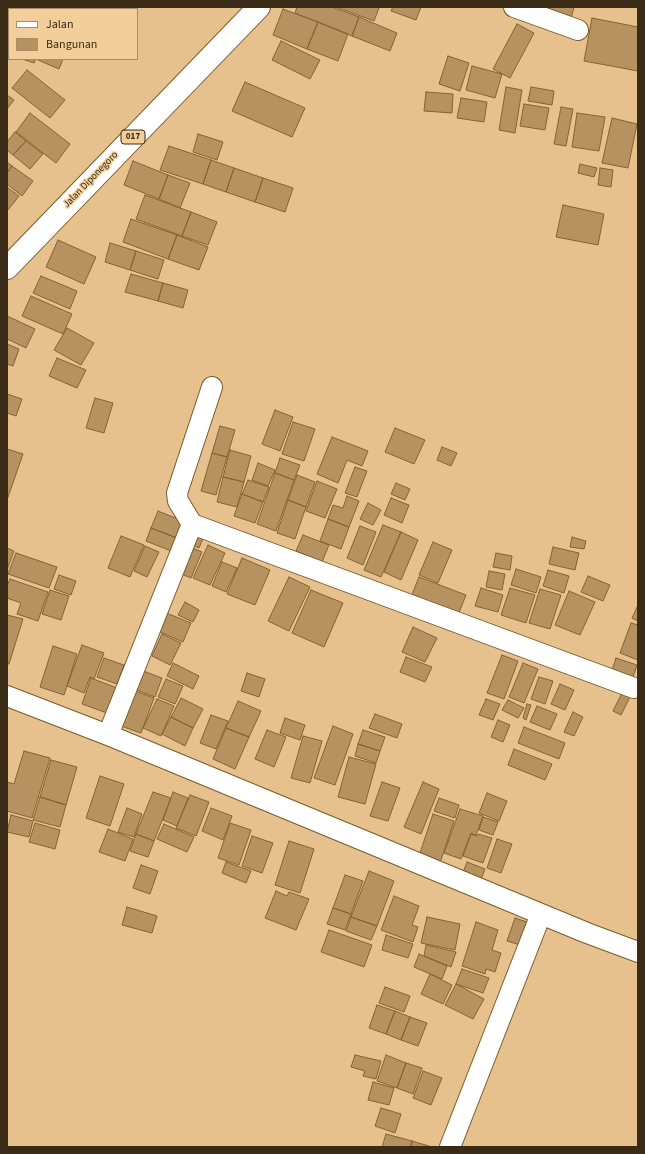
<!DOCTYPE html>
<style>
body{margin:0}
#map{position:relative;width:645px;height:1154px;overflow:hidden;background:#e6c18d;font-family:"Source Sans 3",sans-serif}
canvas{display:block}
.frame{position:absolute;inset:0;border:8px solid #392b16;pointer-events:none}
.legend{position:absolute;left:8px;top:8px;width:130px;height:52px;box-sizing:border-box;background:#f3ce9a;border:1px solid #a98d65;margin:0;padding:5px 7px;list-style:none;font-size:12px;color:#392b16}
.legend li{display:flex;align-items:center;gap:8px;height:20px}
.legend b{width:20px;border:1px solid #a98d65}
</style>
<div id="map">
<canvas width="645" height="1154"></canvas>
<div class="frame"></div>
<ul class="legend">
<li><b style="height:5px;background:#fff"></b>Jalan</li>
<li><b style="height:11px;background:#b59260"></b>Bangunan</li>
</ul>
</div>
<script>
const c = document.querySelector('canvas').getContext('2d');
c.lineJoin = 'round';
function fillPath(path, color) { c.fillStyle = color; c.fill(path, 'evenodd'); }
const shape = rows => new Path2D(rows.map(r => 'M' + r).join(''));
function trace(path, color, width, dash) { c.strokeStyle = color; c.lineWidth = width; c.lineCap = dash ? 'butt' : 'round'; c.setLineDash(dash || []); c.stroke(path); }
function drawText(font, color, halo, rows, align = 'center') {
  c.font = font + ' "Source Sans 3",sans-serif'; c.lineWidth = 3; c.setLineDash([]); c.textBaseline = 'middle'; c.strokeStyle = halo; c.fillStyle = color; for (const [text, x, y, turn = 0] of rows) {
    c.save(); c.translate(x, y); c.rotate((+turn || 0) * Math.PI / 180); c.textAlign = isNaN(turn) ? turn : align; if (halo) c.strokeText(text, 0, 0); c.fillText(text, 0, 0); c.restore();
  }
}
const building = shape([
 [7,7,19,7,25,9,9,9,9,38,7,37,7,7],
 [297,7,332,7,359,17,352,36,295,13,297,7],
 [336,7,377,7,379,8,374,21,336,7],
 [393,7,421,7,416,20,391,11,393,7],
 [540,7,574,7,571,19,540,7],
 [283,9,318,22,307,49,273,35,283,9],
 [359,17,397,33,390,51,352,36,359,17],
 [592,18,638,27,638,71,584,61,592,18],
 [318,22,348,34,338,61,307,49,318,22],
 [517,24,534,33,510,78,493,69,517,24],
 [281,41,320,60,310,79,272,60,281,41],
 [448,56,469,63,460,91,439,84,448,56],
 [22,59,36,59,34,63,22,59],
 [38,59,63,59,59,69,38,60,38,59],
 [472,66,502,74,495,98,466,90,472,66],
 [27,70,65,100,50,118,12,88,27,70],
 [245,82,305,108,292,137,232,111,245,82],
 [506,87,522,90,515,133,499,130,506,87],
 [531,87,554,91,552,105,528,101,531,87],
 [426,92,453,94,452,113,424,111,426,92],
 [7,95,14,100,7,109,7,95],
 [461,98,487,102,484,122,457,118,461,98],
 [524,104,549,108,545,130,520,126,524,104],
 [561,107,573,109,566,146,554,144,561,107],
 [30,113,70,144,56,163,16,132,30,113],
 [577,113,605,117,599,151,572,147,577,113],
 [612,118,637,124,628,168,602,163,612,118],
 [15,132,26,141,13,155,7,150,7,142,15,132],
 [198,134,223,142,217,160,193,152,198,134],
 [26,141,43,154,30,169,13,155,26,141],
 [169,146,211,160,203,184,160,170,169,146],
 [211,160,234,168,226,192,203,184,211,160],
 [133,161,168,175,159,199,124,185,133,161],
 [7,162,12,166,7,173,7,162],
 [580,164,597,168,594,177,578,173,580,164],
 [12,166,33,181,22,196,7,184,7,173,12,166],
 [234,168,263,178,255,202,226,192,234,168],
 [600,168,613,170,611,187,598,185,600,168],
 [168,175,190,183,180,208,159,199,168,175],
 [263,178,293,188,285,212,255,202,263,178],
 [7,187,19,196,7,211,7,187],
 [145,195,191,212,182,236,136,219,145,195],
 [563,205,604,214,598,245,556,237,563,205],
 [191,212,217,222,208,245,182,236,191,212],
 [131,219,177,235,168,259,123,242,131,219],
 [177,235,208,247,199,270,168,259,177,235],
 [58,240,96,257,84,284,46,267,58,240],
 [110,243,136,251,130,270,105,262,110,243],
 [136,251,164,260,158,279,130,270,136,251],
 [131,274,163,283,158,301,125,292,131,274],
 [41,276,77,291,70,309,33,293,41,276],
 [163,283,188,290,183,308,158,301,163,283],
 [31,296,72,314,63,334,22,316,31,296],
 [7,316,35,329,26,348,7,339,7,316],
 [67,328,94,343,81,365,54,350,67,328],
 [7,344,19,349,13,366,7,364,7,344],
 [57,358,86,370,77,388,49,376,57,358],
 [7,394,22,399,16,416,7,413,7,394],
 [95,398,113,403,104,433,86,428,95,398],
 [275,410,293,417,280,451,262,444,275,410],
 [293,422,315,429,304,461,282,454,293,422],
 [220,426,235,430,227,457,212,453,220,426],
 [395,428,425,440,414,464,385,452,395,428],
 [332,437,368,451,362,466,347,460,338,483,317,474,332,437],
 [442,447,457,453,451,466,437,460,442,447],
 [7,449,23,454,7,500,7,449],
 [230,450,251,456,244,482,223,477,230,450],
 [212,453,227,457,216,495,201,491,212,453],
 [280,458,300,465,294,480,275,473,280,458],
 [258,463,275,470,268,486,252,480,258,463],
 [355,467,367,471,357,497,345,493,355,467],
 [275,473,294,480,276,531,257,524,275,473],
 [297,475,315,482,306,507,288,500,297,475],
 [223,477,244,482,237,507,217,502,223,477],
 [248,480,269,487,263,502,242,494,248,480],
 [317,481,337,489,325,518,306,511,317,481],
 [396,483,410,489,405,500,391,494,396,483],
 [242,494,263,502,255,523,234,516,242,494],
 [347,496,359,501,349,527,328,519,333,505,343,508,347,496],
 [391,498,409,505,402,523,384,515,391,498],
 [288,500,306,507,295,539,277,533,288,500],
 [368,503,381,510,373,525,360,519,368,503],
 [158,511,183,521,177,538,151,528,158,511],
 [328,519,349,527,341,549,320,541,328,519],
 [383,525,401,532,381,577,364,570,383,525],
 [360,526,376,532,363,565,347,558,360,526],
 [151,528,177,538,171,551,146,541,151,528],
 [195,530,205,534,199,548,190,544,195,530],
 [401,532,418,540,401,580,384,572,401,532],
 [303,535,329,545,322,562,296,551,303,535],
 [121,536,144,545,130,577,108,568,121,536],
 [572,537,586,541,584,549,570,547,572,537],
 [433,542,452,550,438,583,419,575,433,542],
 [208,545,225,553,210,585,193,578,208,545],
 [145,546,159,552,147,577,134,571,145,546],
 [188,546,202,552,191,578,177,572,188,546],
 [553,547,579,553,575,570,549,564,553,547],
 [7,548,14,551,7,570,7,548],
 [16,553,57,567,49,588,8,574,16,553],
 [496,553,512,556,510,570,493,567,496,553],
 [242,558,270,570,255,605,227,594,242,558],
 [222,562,237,568,226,592,212,586,222,562],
 [516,569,541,577,536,593,511,585,516,569],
 [548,570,569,576,564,593,543,586,548,570],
 [489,571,505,574,502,590,486,587,489,571],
 [59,575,76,581,71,595,54,589,59,575],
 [588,576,610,585,603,601,581,592,588,576],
 [289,577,310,587,289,631,268,621,289,577],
 [419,577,466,595,458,615,411,597,419,577],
 [10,579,48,592,38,621,17,614,21,603,7,598,7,586,10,579],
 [481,588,503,595,498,612,475,606,481,588],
 [510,588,535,595,526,623,501,615,510,588],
 [540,589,561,595,550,629,529,623,540,589],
 [50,590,69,596,61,620,42,614,50,590],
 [311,590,343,603,324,647,292,633,311,590],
 [569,591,595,602,580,635,555,625,569,591],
 [185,602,199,610,193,622,178,615,185,602],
 [638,605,638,621,632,618,638,605],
 [164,612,191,623,183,642,156,630,164,612],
 [7,615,23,619,9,664,7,664,7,615],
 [631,623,638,625,638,660,620,653,631,623],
 [413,627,437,638,425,662,402,652,413,627],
 [162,634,181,643,170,665,152,656,162,634],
 [82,645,104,653,94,679,90,677,84,693,67,686,82,645],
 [53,646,77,654,64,695,40,687,53,646],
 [502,655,518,661,504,699,487,693,502,655],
 [406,657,432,667,425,682,400,672,406,657],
 [104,658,124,665,117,684,97,677,104,658],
 [616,658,637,665,633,677,612,670,616,658],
 [173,663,199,676,193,689,167,676,173,663],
 [523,663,538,669,524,703,509,697,523,663],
 [138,669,162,678,155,697,131,688,138,669],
 [247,673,265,679,259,697,241,691,247,673],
 [539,677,553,681,545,704,531,699,539,677],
 [91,678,117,688,107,713,82,704,91,678],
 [166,679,183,686,175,704,158,697,166,679],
 [560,684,574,690,565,710,551,704,560,684],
 [624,689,632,693,621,715,613,711,624,689],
 [132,690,154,698,141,733,118,725,132,690],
 [181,698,203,709,193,728,171,717,181,698],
 [157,699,174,706,161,736,143,728,157,699],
 [486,699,500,704,493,720,479,715,486,699],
 [508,700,524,708,518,718,502,710,508,700],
 [238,701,261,711,249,737,226,728,238,701],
 [527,704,531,705,526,720,523,718,527,704],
 [537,706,557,714,550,730,530,722,537,706],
 [573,712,583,717,574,736,564,732,573,712],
 [375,714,402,724,397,738,369,728,375,714],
 [211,715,228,721,216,749,200,743,211,715],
 [171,717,193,728,185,746,162,734,171,717],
 [285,718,305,725,300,740,280,733,285,718],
 [498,720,510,725,503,742,491,737,498,720],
 [333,726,353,734,335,785,314,778,333,726],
 [524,727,565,743,559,759,518,743,524,727],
 [226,728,249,737,235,769,213,759,226,728],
 [267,730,286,737,274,767,255,759,267,730],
 [363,730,385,737,380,751,358,744,363,730],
 [303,736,322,741,310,783,291,778,303,736],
 [358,744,380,751,376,763,355,756,358,744],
 [514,749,552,764,545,780,508,765,514,749],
 [24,751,50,758,32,818,7,811,7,782,14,784,24,751],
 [349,757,376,764,365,804,338,797,349,757],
 [51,760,77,767,66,805,40,797,51,760],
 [100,776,124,784,110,826,86,818,100,776],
 [382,782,400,788,388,821,370,816,382,782],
 [423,782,439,789,421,834,404,827,423,782],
 [153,792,171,798,154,841,136,834,153,792],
 [173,792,188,798,177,826,163,820,173,792],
 [487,793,507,801,499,821,479,813,487,793],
 [190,795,209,802,196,836,176,828,190,795],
 [40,797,66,805,60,827,33,820,40,797],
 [439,798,459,805,455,818,434,811,439,798],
 [127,808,142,814,134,837,118,832,127,808],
 [211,808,232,816,223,840,202,831,211,808],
 [460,809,483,816,476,835,471,833,461,859,444,853,460,809],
 [433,814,454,821,440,863,419,856,433,814],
 [11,815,33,821,29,837,7,832,11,815],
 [483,817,498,822,493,835,479,830,483,817],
 [35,823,60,830,55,849,29,842,35,823],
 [230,823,251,830,239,865,218,858,230,823],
 [164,824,194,837,187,852,157,839,164,824],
 [108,829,133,839,125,861,99,852,108,829],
 [136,834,154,841,148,857,130,851,136,834],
 [471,834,477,836,478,834,492,838,483,863,463,856,471,834],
 [252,836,273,843,262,873,242,866,252,836],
 [497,839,512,844,501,873,487,868,497,839],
 [289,841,314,849,300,893,275,885,289,841],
 [226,862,251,871,246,883,222,873,226,862],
 [467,862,485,869,480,882,462,875,467,862],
 [141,865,158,871,150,894,133,888,141,865],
 [369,871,394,881,377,926,351,917,369,871],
 [345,875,363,881,351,914,333,908,345,875],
 [276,891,287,896,289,892,309,899,296,930,265,918,276,891],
 [394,896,419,906,412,925,418,927,413,942,381,930,394,896],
 [127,907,157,916,152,933,122,925,127,907],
 [333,908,351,914,345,930,327,924,333,908],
 [351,917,377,926,371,940,346,931,351,917],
 [427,917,460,924,455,950,421,943,427,917],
 [515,918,527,922,520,945,507,941,515,918],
 [476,922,498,930,492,950,501,953,495,972,486,969,485,974,462,966,476,922],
 [329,930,372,945,364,967,321,952,329,930],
 [386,935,413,944,408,958,382,950,386,935],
 [426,945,456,952,451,967,424,956,426,945],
 [419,954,447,966,442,979,414,967,419,954],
 [462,969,489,978,483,993,456,984,462,969],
 [430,974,452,985,443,1004,421,994,430,974],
 [456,984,484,999,473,1019,445,1005,456,984],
 [385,987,410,996,404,1012,379,1003,385,987],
 [377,1005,395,1011,386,1034,369,1028,377,1005],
 [395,1011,410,1017,401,1040,386,1034,395,1011],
 [410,1017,427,1023,418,1046,401,1040,410,1017],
 [355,1055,381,1061,376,1079,363,1076,365,1071,351,1067,355,1055],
 [386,1055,406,1063,397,1088,377,1081,386,1055],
 [406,1063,422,1068,413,1094,397,1088,406,1063],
 [423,1071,442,1078,431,1105,413,1098,423,1071],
 [373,1082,394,1088,389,1105,368,1100,373,1082],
 [381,1108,401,1114,395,1133,375,1126,381,1108],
 [386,1134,412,1141,411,1147,382,1147,386,1134],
 [412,1141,429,1146,429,1147,411,1147,412,1141]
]);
fillPath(building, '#b59260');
trace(building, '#846331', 1);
const street = shape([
 [514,7,578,30],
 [192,524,178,501,177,493,212,387],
 [7,696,113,737,587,933,638,952],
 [108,735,192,524,634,688],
 [450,1147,541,914]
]);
const primary = shape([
 [7,268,259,7]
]);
trace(street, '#7b5a28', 22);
trace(primary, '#7b5a28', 24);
trace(street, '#fff', 20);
trace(primary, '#fff', 22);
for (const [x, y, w] of [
 [133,137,24]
]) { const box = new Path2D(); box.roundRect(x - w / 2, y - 7, w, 14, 3); c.fillStyle = '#f3ce9a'; c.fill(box); trace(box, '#392b16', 1); }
drawText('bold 9px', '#392b16', null, [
 ["017",133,137]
]);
drawText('10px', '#392b16', '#f3ce9a', [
 ["Jalan Diponegoro",91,180,-46]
]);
</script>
